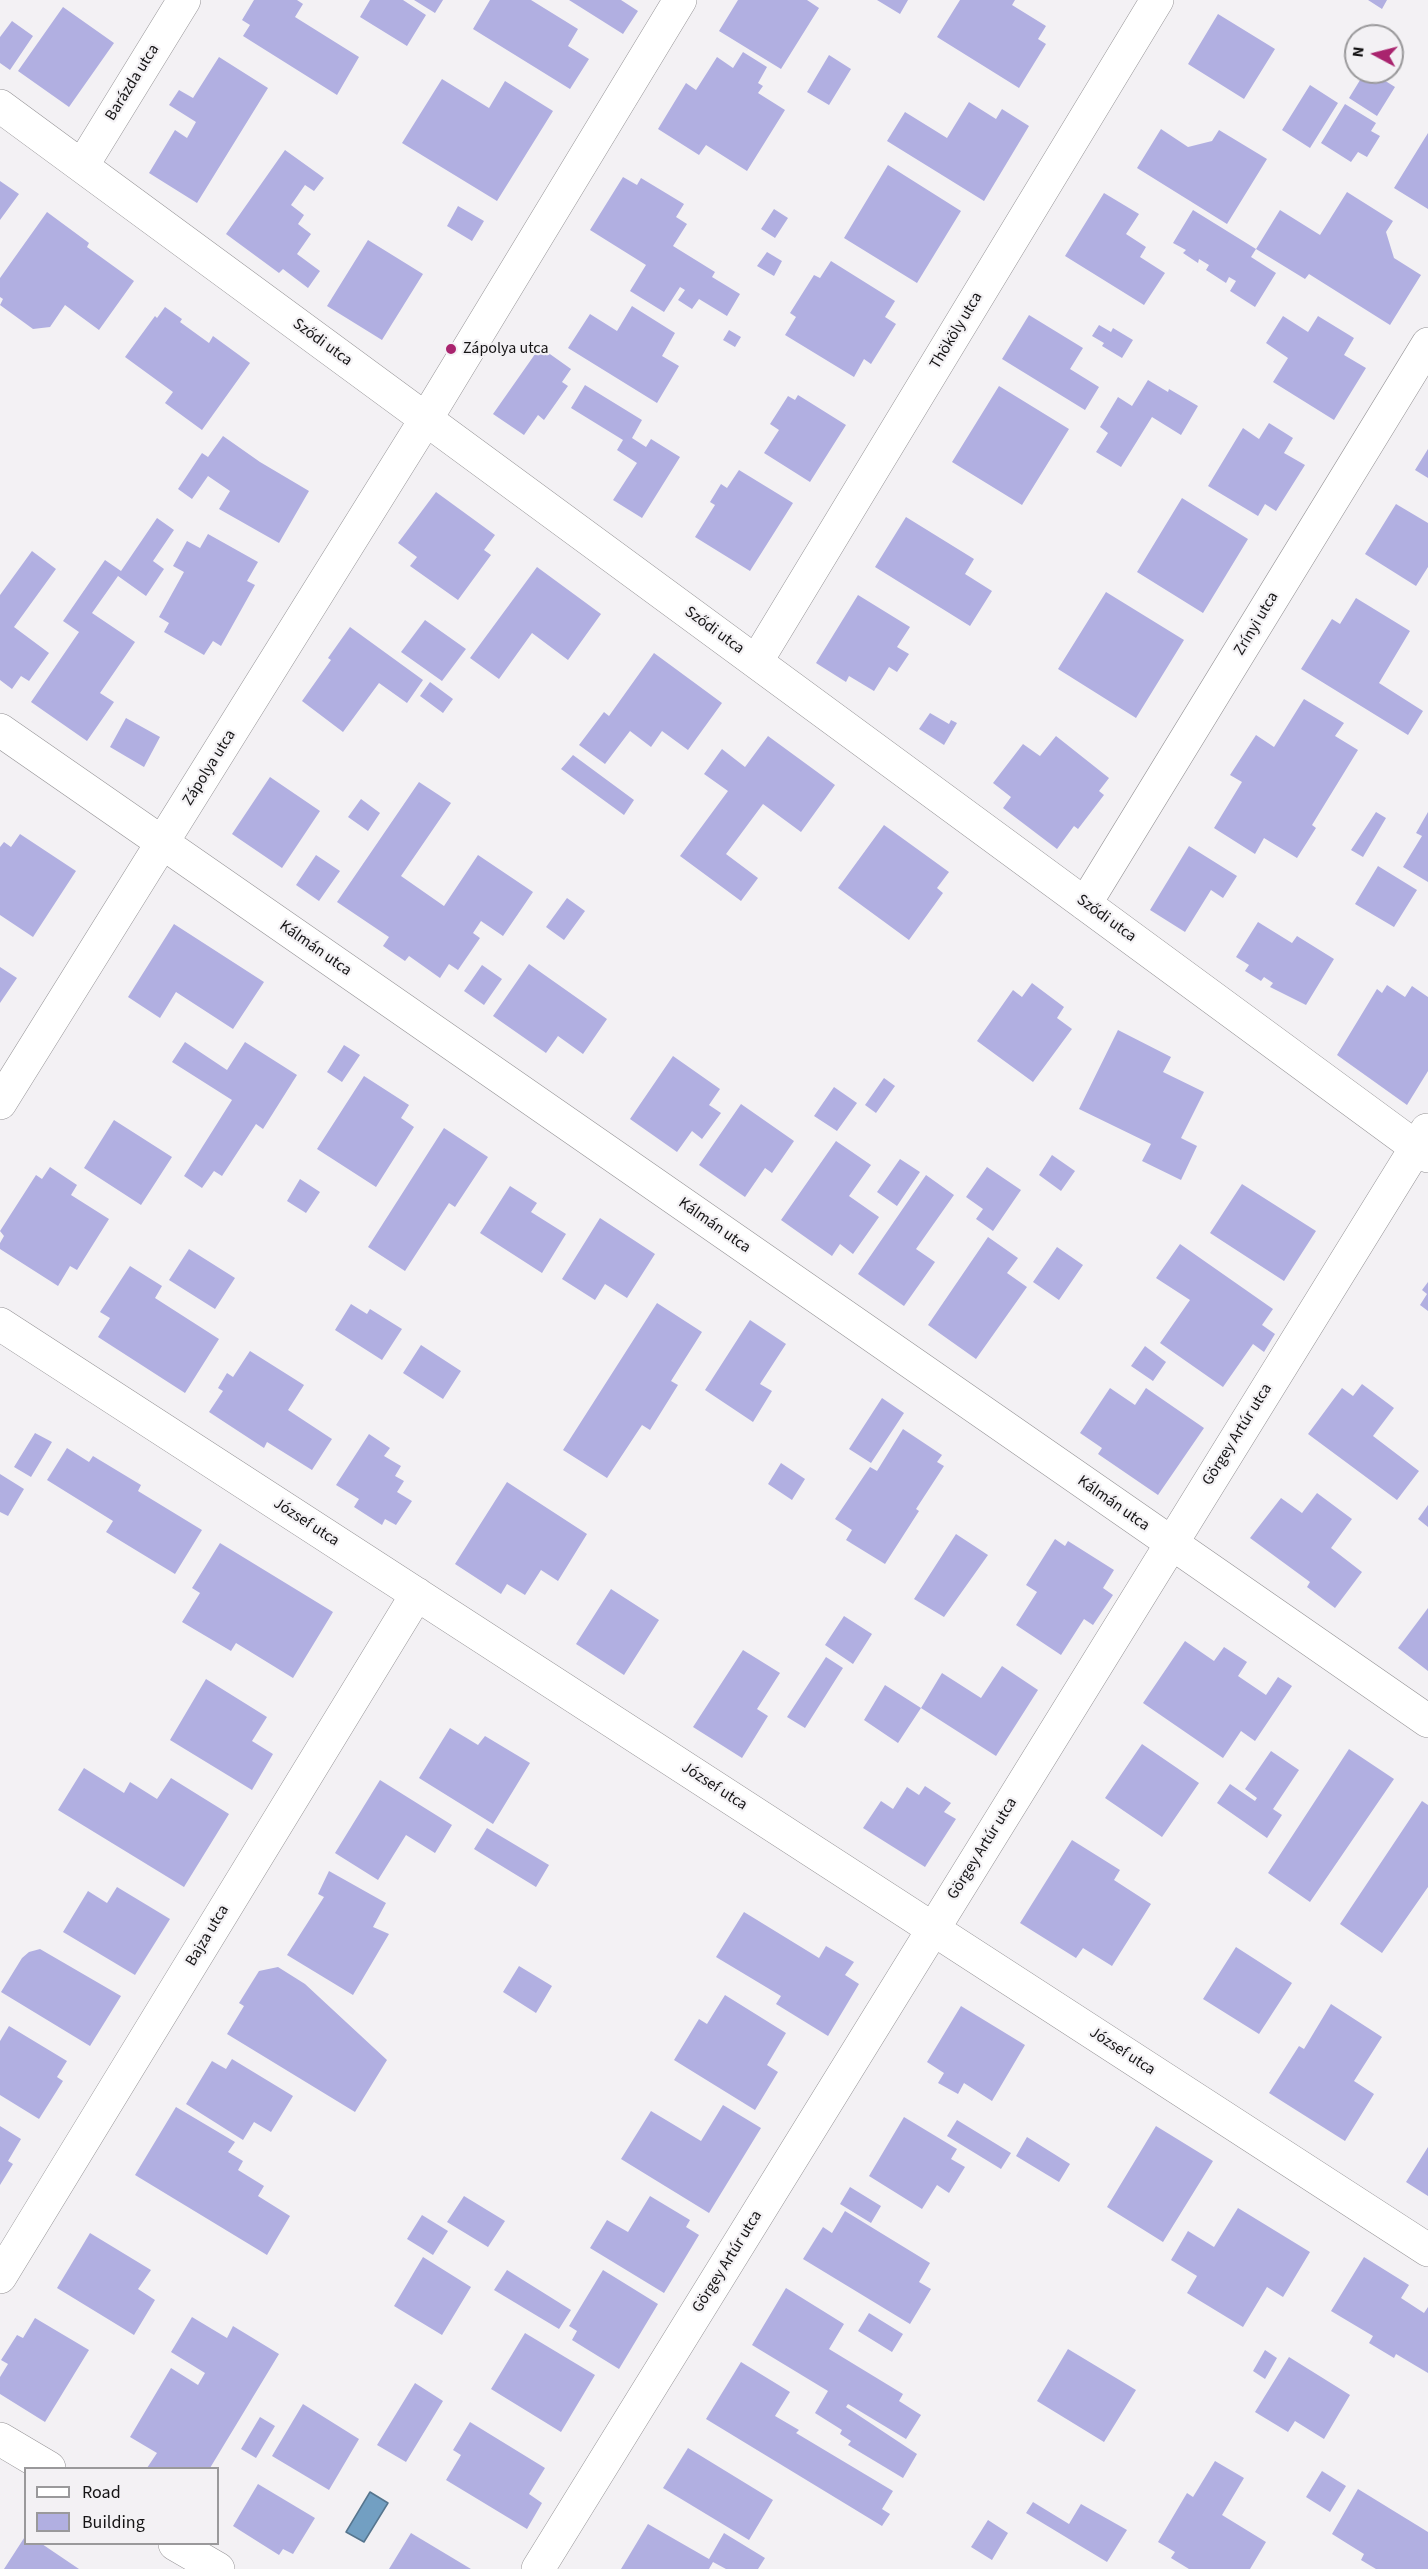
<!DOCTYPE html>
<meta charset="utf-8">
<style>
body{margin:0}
#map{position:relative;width:1428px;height:2569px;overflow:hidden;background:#f3f1f4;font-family:"Source Sans 3",sans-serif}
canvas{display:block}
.legend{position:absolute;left:24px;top:2467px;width:195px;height:78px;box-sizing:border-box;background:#f3f1f4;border:2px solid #9a999b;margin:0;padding:8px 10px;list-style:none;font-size:18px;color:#151415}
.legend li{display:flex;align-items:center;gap:12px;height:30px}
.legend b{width:30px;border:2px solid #9a999b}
.north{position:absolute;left:1344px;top:24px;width:60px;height:60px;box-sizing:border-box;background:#f3f1f4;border:2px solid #9a999b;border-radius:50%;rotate:277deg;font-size:16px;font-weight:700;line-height:24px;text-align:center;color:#151415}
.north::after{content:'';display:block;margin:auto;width:21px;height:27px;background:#a9246e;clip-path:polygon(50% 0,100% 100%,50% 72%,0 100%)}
</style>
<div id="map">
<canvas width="1428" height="2569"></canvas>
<ul class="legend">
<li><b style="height:8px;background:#fff"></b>Road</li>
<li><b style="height:16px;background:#b1afe1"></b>Building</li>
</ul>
<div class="north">N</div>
</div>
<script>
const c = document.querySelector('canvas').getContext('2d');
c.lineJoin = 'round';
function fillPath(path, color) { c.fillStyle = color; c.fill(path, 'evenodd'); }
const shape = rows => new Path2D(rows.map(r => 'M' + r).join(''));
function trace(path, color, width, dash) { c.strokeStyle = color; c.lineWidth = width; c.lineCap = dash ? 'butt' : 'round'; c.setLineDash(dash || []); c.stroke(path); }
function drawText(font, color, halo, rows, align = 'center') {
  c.font = font + ' "Source Sans 3",sans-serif'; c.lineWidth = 4.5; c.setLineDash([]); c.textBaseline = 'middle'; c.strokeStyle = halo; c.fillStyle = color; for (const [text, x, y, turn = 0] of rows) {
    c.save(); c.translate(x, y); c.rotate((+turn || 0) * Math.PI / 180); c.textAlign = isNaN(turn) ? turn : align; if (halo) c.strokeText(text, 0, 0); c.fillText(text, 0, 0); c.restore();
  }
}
const water = shape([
 [370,2492,388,2503,364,2542,346,2532,370,2492]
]);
fillPath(water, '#729fc2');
trace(water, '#56758e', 1.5);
fillPath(shape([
 [254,0,297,0,303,4,295,17,359,57,337,95,243,36,250,25,242,20],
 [370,0,403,0,426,15,407,46,360,17],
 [414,0,443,0,435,13],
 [490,0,531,0,578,29,568,46,589,59,570,89,473,29],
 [569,0,621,0,638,11,623,34],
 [738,0,807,0,819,8,781,69,719,31],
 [877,0,908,0,900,14],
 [960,0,1015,0,1012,5,1046,26,1038,39,1046,44,1019,88,937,37],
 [1368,0,1387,0,1382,9],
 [63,7,114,43,69,107,18,71],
 [1218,14,1275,49,1244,99,1188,64],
 [12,21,33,36,10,70,0,63,0,37],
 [743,52,767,67,758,83,763,86,758,93,785,110,747,171,706,145,699,155,658,129,686,83,696,90,717,57,733,68],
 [829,55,851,69,829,105,807,92],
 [219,57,268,88,197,203,149,173,175,130,187,138,196,122,169,105,179,90,193,98],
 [1365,72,1371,72,1395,87,1377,116,1349,98],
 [442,79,489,108,505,81,553,111,497,201,402,143],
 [1310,85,1338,103,1310,148,1282,130],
 [969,102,996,119,1002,109,1029,126,984,201,887,141,905,112,947,138],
 [1345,104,1376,123,1371,131,1380,136,1367,157,1358,152,1351,162,1321,143],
 [1161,129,1188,147,1212,141,1219,130,1267,159,1227,224,1137,168],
 [1428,133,1428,209,1394,188],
 [285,150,324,178,314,191,305,185,291,205,304,215,298,224,311,234,297,254,320,271,308,288,283,269,279,273,226,234],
 [888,165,961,211,917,283,844,238],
 [623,177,637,185,641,178,684,204,676,217,687,224,673,246,715,272,712,277,740,294,727,316,699,299,692,309,678,300,685,290,680,287,664,312,630,291,646,265,590,230],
 [0,181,19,194,0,220],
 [1347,192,1393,221,1386,232,1394,258,1421,275,1390,325,1309,274,1305,279,1256,249,1251,257,1276,273,1255,307,1230,291,1236,281,1229,277,1226,283,1206,270,1209,265,1199,259,1198,263,1183,253,1186,250,1173,243,1193,210,1256,249,1280,210,1320,235],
 [1104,193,1139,214,1126,234,1146,247,1140,257,1165,273,1144,305,1065,256],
 [458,206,484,221,472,241,447,226],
 [774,209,788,218,775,238,761,229],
 [47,212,89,243,87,247,134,281,99,330,65,305,50,327,33,329,0,305,3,299,0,297,0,278],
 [368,240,423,274,382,340,327,306],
 [767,252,782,261,774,276,757,266],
 [831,261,895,301,885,317,896,324,871,364,864,359,854,377,785,335,796,317,790,313,814,275,820,278],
 [632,306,675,333,662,356,679,366,657,403,568,348,590,314,617,331],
 [165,307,182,319,180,322,209,343,213,336,250,363,202,430,165,403,173,392,125,357,155,316,157,318],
 [1029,315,1083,348,1070,369,1099,387,1085,410,1002,359],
 [1283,316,1308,332,1318,316,1354,338,1344,355,1366,368,1334,420,1273,382,1288,358,1266,343],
 [1099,325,1111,332,1113,328,1133,340,1122,358,1102,346,1104,343,1092,336],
 [729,330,741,337,735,347,723,340],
 [540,347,571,369,562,382,568,386,544,420,538,415,524,435,493,414],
 [1148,380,1168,392,1169,389,1198,406,1181,435,1152,417,1121,467,1096,452,1108,433,1100,427,1118,397,1132,406],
 [585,385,642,420,632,438,646,447,651,439,680,457,642,518,613,500,637,463,617,450,623,440,571,408],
 [999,386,1069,429,1022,505,952,462],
 [798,395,846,425,810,482,764,453,779,430,770,424,788,396,795,400],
 [1269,423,1293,438,1284,453,1305,465,1276,511,1265,504,1258,516,1208,486,1243,428,1259,439],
 [223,436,260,462,309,491,279,543,219,509,230,491,208,476,192,499,178,489,202,453,208,457],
 [1428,449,1428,478,1415,470],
 [739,470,793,503,750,571,695,537,715,505,710,502,721,484,727,488],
 [436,492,495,535,484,550,491,555,458,600,410,566,417,557,398,543],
 [1182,498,1248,539,1203,613,1137,572],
 [1396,504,1428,523,1428,567,1416,586,1365,554],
 [906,517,974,559,965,574,992,591,970,626,875,567],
 [157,518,174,530,153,561,164,569,146,596,118,576,92,613,135,642,100,693,114,702,87,741,31,702,79,632,63,621,105,560,121,571],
 [208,534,258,562,247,581,255,585,221,646,213,641,204,655,164,632,169,623,159,617,184,572,173,566,187,541,200,548],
 [32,551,56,569,14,627,49,653,29,681,21,676,12,689,0,680,0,595],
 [537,567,601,614,568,660,532,633,499,679,470,658],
 [1106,592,1184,640,1136,718,1058,669],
 [858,595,910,627,897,647,909,654,897,672,889,667,874,691,849,676,846,682,816,663],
 [1356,598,1410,631,1379,683,1423,711,1408,735,1301,669,1332,619,1340,624],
 [425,620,466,649,442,681,401,652],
 [350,627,423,680,407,703,379,683,343,732,302,701,331,660,328,658],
 [654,653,722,703,688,750,662,731,651,747,630,731,605,764,579,745,604,712,609,716],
 [430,682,453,699,443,713,420,696],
 [1304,699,1344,723,1335,736,1358,750,1312,825,1316,828,1297,858,1264,838,1255,854,1214,828,1242,782,1230,775,1256,735,1274,747],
 [930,713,949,724,951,720,957,723,944,745,919,729],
 [126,718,160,737,144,767,110,747],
 [768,736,835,785,801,832,763,804,726,854,758,878,741,901,680,856,728,791,704,774,722,749,745,767],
 [1056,736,1109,778,1099,791,1104,795,1078,829,1074,826,1057,849,1003,808,1011,797,993,783,1023,744,1040,756],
 [573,755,634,800,624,815,561,769],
 [270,777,320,811,282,868,232,834],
 [419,782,451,803,401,876,444,906,478,855,533,892,503,936,481,921,473,933,480,938,458,970,449,964,440,978,409,956,405,961,383,946,389,937,337,902],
 [361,799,380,813,368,831,348,817],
 [1376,812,1386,818,1363,857,1351,850],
 [1428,812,1428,882,1403,867,1422,836,1416,833],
 [884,825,949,872,937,888,943,893,909,940,838,888],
 [20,834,76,871,33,937,0,915,0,847,4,842,11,847],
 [1189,846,1237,876,1223,898,1211,890,1185,932,1150,910],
 [316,855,340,871,319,901,296,885],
 [1378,866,1417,890,1394,927,1355,904],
 [567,898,585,911,564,940,546,927],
 [1258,922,1292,943,1297,936,1334,959,1306,1005,1270,987,1273,983,1264,977,1261,981,1245,971,1249,965,1236,957],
 [174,924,264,982,233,1029,176,992,160,1018,128,997],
 [529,964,607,1019,583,1054,558,1036,546,1053,493,1016],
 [482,965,502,979,484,1005,464,991],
 [0,967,17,978,0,1003],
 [1032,983,1064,1007,1057,1018,1072,1029,1033,1082,977,1041,1013,990,1022,997],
 [1387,985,1405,997,1412,986,1428,997,1428,1071,1407,1105,1337,1055,1377,989,1382,993],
 [1118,1030,1171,1057,1163,1072,1204,1092,1181,1138,1197,1146,1181,1180,1142,1161,1151,1144,1079,1109],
 [185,1042,227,1070,245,1042,297,1075,263,1129,256,1124,222,1176,214,1171,202,1188,184,1176,232,1100,172,1062],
 [344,1045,360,1055,342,1082,327,1072],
 [673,1056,720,1089,709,1105,721,1113,702,1139,692,1131,677,1152,630,1119],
 [364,1076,409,1105,401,1118,414,1127,376,1187,317,1149],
 [884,1078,895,1086,876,1113,865,1105],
 [834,1087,857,1103,837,1131,814,1116],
 [741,1104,794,1141,772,1173,765,1168,745,1197,699,1165],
 [114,1120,172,1157,141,1205,84,1168],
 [444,1128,488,1157,455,1207,449,1203,405,1271,368,1247],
 [836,1141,871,1165,849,1196,879,1217,853,1254,840,1244,832,1256,781,1220],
 [1052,1155,1075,1171,1061,1191,1039,1175],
 [900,1159,920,1172,897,1206,877,1192],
 [50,1167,77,1185,71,1195,109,1219,77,1270,70,1266,58,1286,0,1249,0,1243,4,1236,0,1231,36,1175,42,1179],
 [987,1167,1021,1190,993,1231,976,1219,983,1209,966,1197],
 [926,1175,954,1195,916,1249,935,1262,904,1306,858,1274],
 [300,1179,320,1192,306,1213,287,1201],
 [1242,1184,1316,1231,1284,1281,1210,1233],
 [510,1186,537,1203,531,1212,566,1234,542,1273,480,1233],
 [600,1218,655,1254,627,1298,605,1284,595,1300,562,1279],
 [988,1237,1018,1258,1007,1273,1027,1287,976,1359,928,1325],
 [1180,1244,1273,1309,1262,1325,1275,1334,1264,1352,1253,1344,1223,1387,1160,1343,1190,1300,1156,1278],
 [1057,1247,1083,1265,1059,1300,1033,1282],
 [189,1249,235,1278,215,1309,169,1280],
 [130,1266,162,1286,155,1298,219,1339,185,1393,98,1337,110,1318,100,1312],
 [1428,1282,1428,1311,1420,1305,1427,1294,1422,1290],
 [657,1303,702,1332,671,1381,678,1385,650,1430,642,1425,607,1478,563,1450],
 [351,1304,367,1314,370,1309,402,1329,382,1360,335,1330],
 [750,1320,786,1344,760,1384,772,1391,753,1422,705,1390],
 [421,1345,461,1371,443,1399,403,1373],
 [1145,1346,1166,1362,1153,1381,1131,1366],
 [250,1351,304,1385,288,1410,332,1439,312,1470,267,1442,264,1448,209,1412,223,1391,218,1388,227,1373,233,1377],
 [1362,1384,1394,1408,1373,1436,1419,1471,1397,1500,1308,1434,1342,1388,1353,1396],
 [1110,1388,1135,1405,1146,1388,1204,1428,1158,1495,1098,1454,1102,1448,1080,1433],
 [882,1398,904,1413,871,1463,849,1449],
 [903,1429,942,1455,937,1462,944,1466,916,1509,919,1511,885,1564,846,1540,852,1530,835,1519,870,1467,877,1471],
 [35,1433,52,1442,31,1477,14,1467],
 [369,1434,390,1448,384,1456,401,1466,395,1476,404,1481,397,1492,412,1501,396,1525,385,1519,382,1525,354,1507,359,1499,336,1485],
 [67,1448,89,1462,93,1456,141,1485,138,1491,202,1530,175,1574,106,1532,113,1521,47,1480],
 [781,1463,805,1479,792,1500,768,1484],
 [0,1474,24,1489,8,1516,0,1512],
 [507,1482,587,1534,558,1581,541,1570,525,1595,507,1584,501,1594,455,1564],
 [1317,1493,1352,1519,1331,1548,1362,1572,1335,1608,1307,1587,1310,1582,1250,1538,1281,1498,1302,1513],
 [1428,1505,1428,1527,1418,1519],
 [956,1534,988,1555,944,1617,914,1599],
 [1055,1539,1065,1546,1068,1541,1114,1570,1103,1588,1113,1595,1093,1625,1084,1619,1061,1655,1016,1625,1037,1592,1026,1585],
 [220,1543,333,1612,293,1678,236,1643,231,1651,182,1622,200,1593,192,1588],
 [611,1589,659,1620,624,1675,576,1644],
 [1428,1608,1428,1671,1398,1648],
 [844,1616,872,1634,853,1664,825,1645],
 [1185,1641,1214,1661,1224,1647,1247,1662,1238,1676,1266,1695,1278,1677,1292,1686,1255,1741,1241,1731,1223,1758,1143,1703],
 [743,1650,780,1673,757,1709,768,1716,742,1758,693,1727],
 [826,1657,843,1668,805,1728,787,1717],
 [1002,1666,1038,1690,996,1756,921,1708,942,1673,981,1698],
 [206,1679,267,1717,252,1741,273,1754,252,1790,170,1740],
 [885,1685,921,1708,898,1743,864,1720],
 [450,1728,478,1745,485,1736,530,1763,493,1824,419,1778],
 [1142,1744,1199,1783,1162,1837,1105,1798],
 [1349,1749,1394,1779,1310,1902,1268,1873],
 [1271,1751,1299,1770,1273,1809,1282,1815,1267,1838,1217,1803,1230,1784,1255,1801,1257,1798,1245,1789],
 [84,1768,124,1793,130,1782,157,1799,171,1778,229,1814,184,1887,58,1810],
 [380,1780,452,1825,435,1853,406,1835,378,1880,335,1853],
 [925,1786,951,1803,944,1812,956,1819,925,1867,863,1828,881,1801,893,1809,907,1787,919,1795],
 [1422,1801,1428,1805,1428,1887,1382,1953,1340,1924],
 [487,1828,549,1865,536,1887,474,1849],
 [1072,1840,1120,1870,1114,1880,1151,1904,1112,1966,1083,1948,1076,1958,1020,1923],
 [329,1871,386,1903,373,1927,389,1934,353,1995,287,1955,324,1897,318,1894],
 [117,1887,170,1919,135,1975,63,1932,88,1891,107,1903],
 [744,1912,819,1958,826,1946,854,1962,845,1975,859,1984,828,2036,776,2004,781,1996,716,1957],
 [1236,1947,1292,1983,1259,2034,1203,1999],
 [40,1949,121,1996,90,2046,1,1992,22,1958,29,1952],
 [519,1966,552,1986,536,2013,503,1992],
 [278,1967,305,1984,387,2060,355,2112,227,2034,244,2006,239,2003,259,1971],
 [725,1995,786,2033,767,2065,778,2072,755,2110,674,2060,699,2019,707,2024],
 [1331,2004,1382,2037,1354,2081,1374,2094,1345,2141,1269,2093,1299,2046,1304,2049],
 [961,2006,1025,2045,992,2101,964,2083,958,2094,938,2083,944,2073,927,2062],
 [9,2026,67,2061,57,2077,63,2081,39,2119,0,2095,0,2041],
 [232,2059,293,2096,271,2132,254,2122,243,2140,186,2104,212,2061,226,2069],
 [723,2105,761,2128,709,2213,621,2159,651,2111,701,2141],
 [176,2107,235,2142,228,2152,243,2161,238,2170,264,2186,258,2196,290,2216,267,2255,135,2175],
 [904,2117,957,2149,951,2159,965,2167,949,2193,937,2185,922,2209,869,2176],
 [957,2120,1011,2153,1001,2169,947,2136],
 [0,2126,21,2139,8,2161,13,2164,0,2185],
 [1156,2126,1213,2161,1163,2242,1107,2207],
 [1027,2137,1070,2164,1059,2182,1016,2156],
 [1428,2147,1428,2196,1406,2182],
 [850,2187,881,2206,871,2223,840,2204],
 [464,2196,505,2221,488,2247,447,2222],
 [650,2196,690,2220,686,2227,699,2235,664,2293,590,2248,607,2220,628,2232],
 [1238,2208,1310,2252,1283,2297,1267,2287,1243,2327,1187,2293,1197,2276,1171,2260,1188,2231,1214,2247],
 [845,2211,930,2263,919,2282,931,2289,910,2324,803,2259,823,2227,832,2233],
 [422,2215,448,2231,433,2255,407,2239],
 [90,2233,151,2270,138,2289,155,2300,134,2335,57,2288],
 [423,2257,471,2287,442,2335,394,2306],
 [1364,2257,1409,2285,1401,2298,1424,2313,1428,2307,1428,2373,1396,2354,1394,2358,1369,2343,1373,2336,1331,2311],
 [507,2270,571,2310,559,2329,494,2290],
 [603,2270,658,2304,619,2369,572,2340,577,2331,569,2326],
 [786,2288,844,2324,829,2349,903,2394,899,2401,921,2415,906,2439,848,2404,846,2407,917,2454,903,2478,848,2445,851,2441,840,2434,842,2430,815,2413,828,2391,752,2345],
 [869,2313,903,2334,892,2352,858,2331],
 [192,2317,227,2338,233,2326,279,2354,210,2468,147,2468,157,2453,130,2437,171,2368,198,2385,205,2373,171,2352],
 [35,2318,89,2350,45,2422,0,2394,0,2377,8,2364,1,2360,17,2335,23,2338],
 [525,2333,595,2375,561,2432,491,2389],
 [1068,2349,1136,2390,1104,2442,1037,2401],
 [1265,2350,1277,2358,1265,2379,1253,2371],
 [1289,2357,1350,2395,1324,2439,1295,2421,1288,2432,1255,2412],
 [741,2362,790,2392,775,2416,799,2430,796,2433,893,2491,882,2509,890,2514,882,2526,706,2419],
 [415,2383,443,2401,406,2462,377,2445],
 [303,2404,359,2439,329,2490,272,2456],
 [260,2417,275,2426,256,2458,241,2449],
 [470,2422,545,2468,529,2494,542,2503,527,2529,446,2480,461,2455,453,2450],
 [688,2448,773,2500,749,2540,663,2488],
 [1215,2461,1244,2478,1222,2515,1266,2542,1250,2569,1189,2569,1171,2558,1175,2552,1158,2542,1187,2493,1193,2497],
 [1322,2471,1346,2486,1330,2512,1306,2497],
 [258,2484,315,2518,293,2554,283,2549,279,2555,233,2526],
 [1358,2489,1428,2532,1428,2569,1376,2569,1361,2560,1364,2554,1332,2534],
 [1033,2502,1069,2524,1081,2504,1127,2530,1107,2562,1026,2513],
 [988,2520,1008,2533,992,2560,971,2547],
 [648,2524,709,2559,724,2533,765,2558,758,2569,726,2569,713,2562,709,2569,621,2569],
 [411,2533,471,2569,389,2569],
 [26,2535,26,2544,42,2544,79,2569,4,2569]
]), '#b1afe1');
const street = shape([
 [0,106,1428,1156],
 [82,166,184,0],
 [756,662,1157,0],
 [0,730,1428,1721],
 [1085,904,1428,344],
 [0,1103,426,419,680,0],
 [0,1324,1428,2250],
 [0,2277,417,1594],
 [0,2439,49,2468],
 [175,2544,218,2569],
 [538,2569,1427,1130]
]);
trace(street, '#969497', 34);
trace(street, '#fff', 33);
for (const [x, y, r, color] of [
 [451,349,6,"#a9246e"]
]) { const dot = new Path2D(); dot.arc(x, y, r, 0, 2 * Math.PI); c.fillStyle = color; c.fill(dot); trace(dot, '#f3f1f4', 2); }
drawText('16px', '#151415', '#f3f1f4', [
 ["Barázda utca",133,83,-58],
 ["Thököly utca",957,331,-59],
 ["Sződi utca",322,343,36],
 ["Zrínyi utca",1257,624,-59],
 ["Sződi utca",714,631,36],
 ["Zápolya utca",210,768,-58],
 ["Sződi utca",1106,919,36],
 ["Kálmán utca",315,949,35],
 ["Kálmán utca",714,1226,35],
 ["Görgey Artúr utca",1238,1435,-58],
 ["Kálmán utca",1113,1504,35],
 ["József utca",306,1523,33],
 ["József utca",714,1787,33],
 ["Görgey Artúr utca",983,1849,-58],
 ["Bajza utca",208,1936,-59],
 ["József utca",1122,2052,33],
 ["Görgey Artúr utca",728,2262,-58]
]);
drawText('16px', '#151415', '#f3f1f4', [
 ["Zápolya utca",463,349]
], 'left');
</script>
